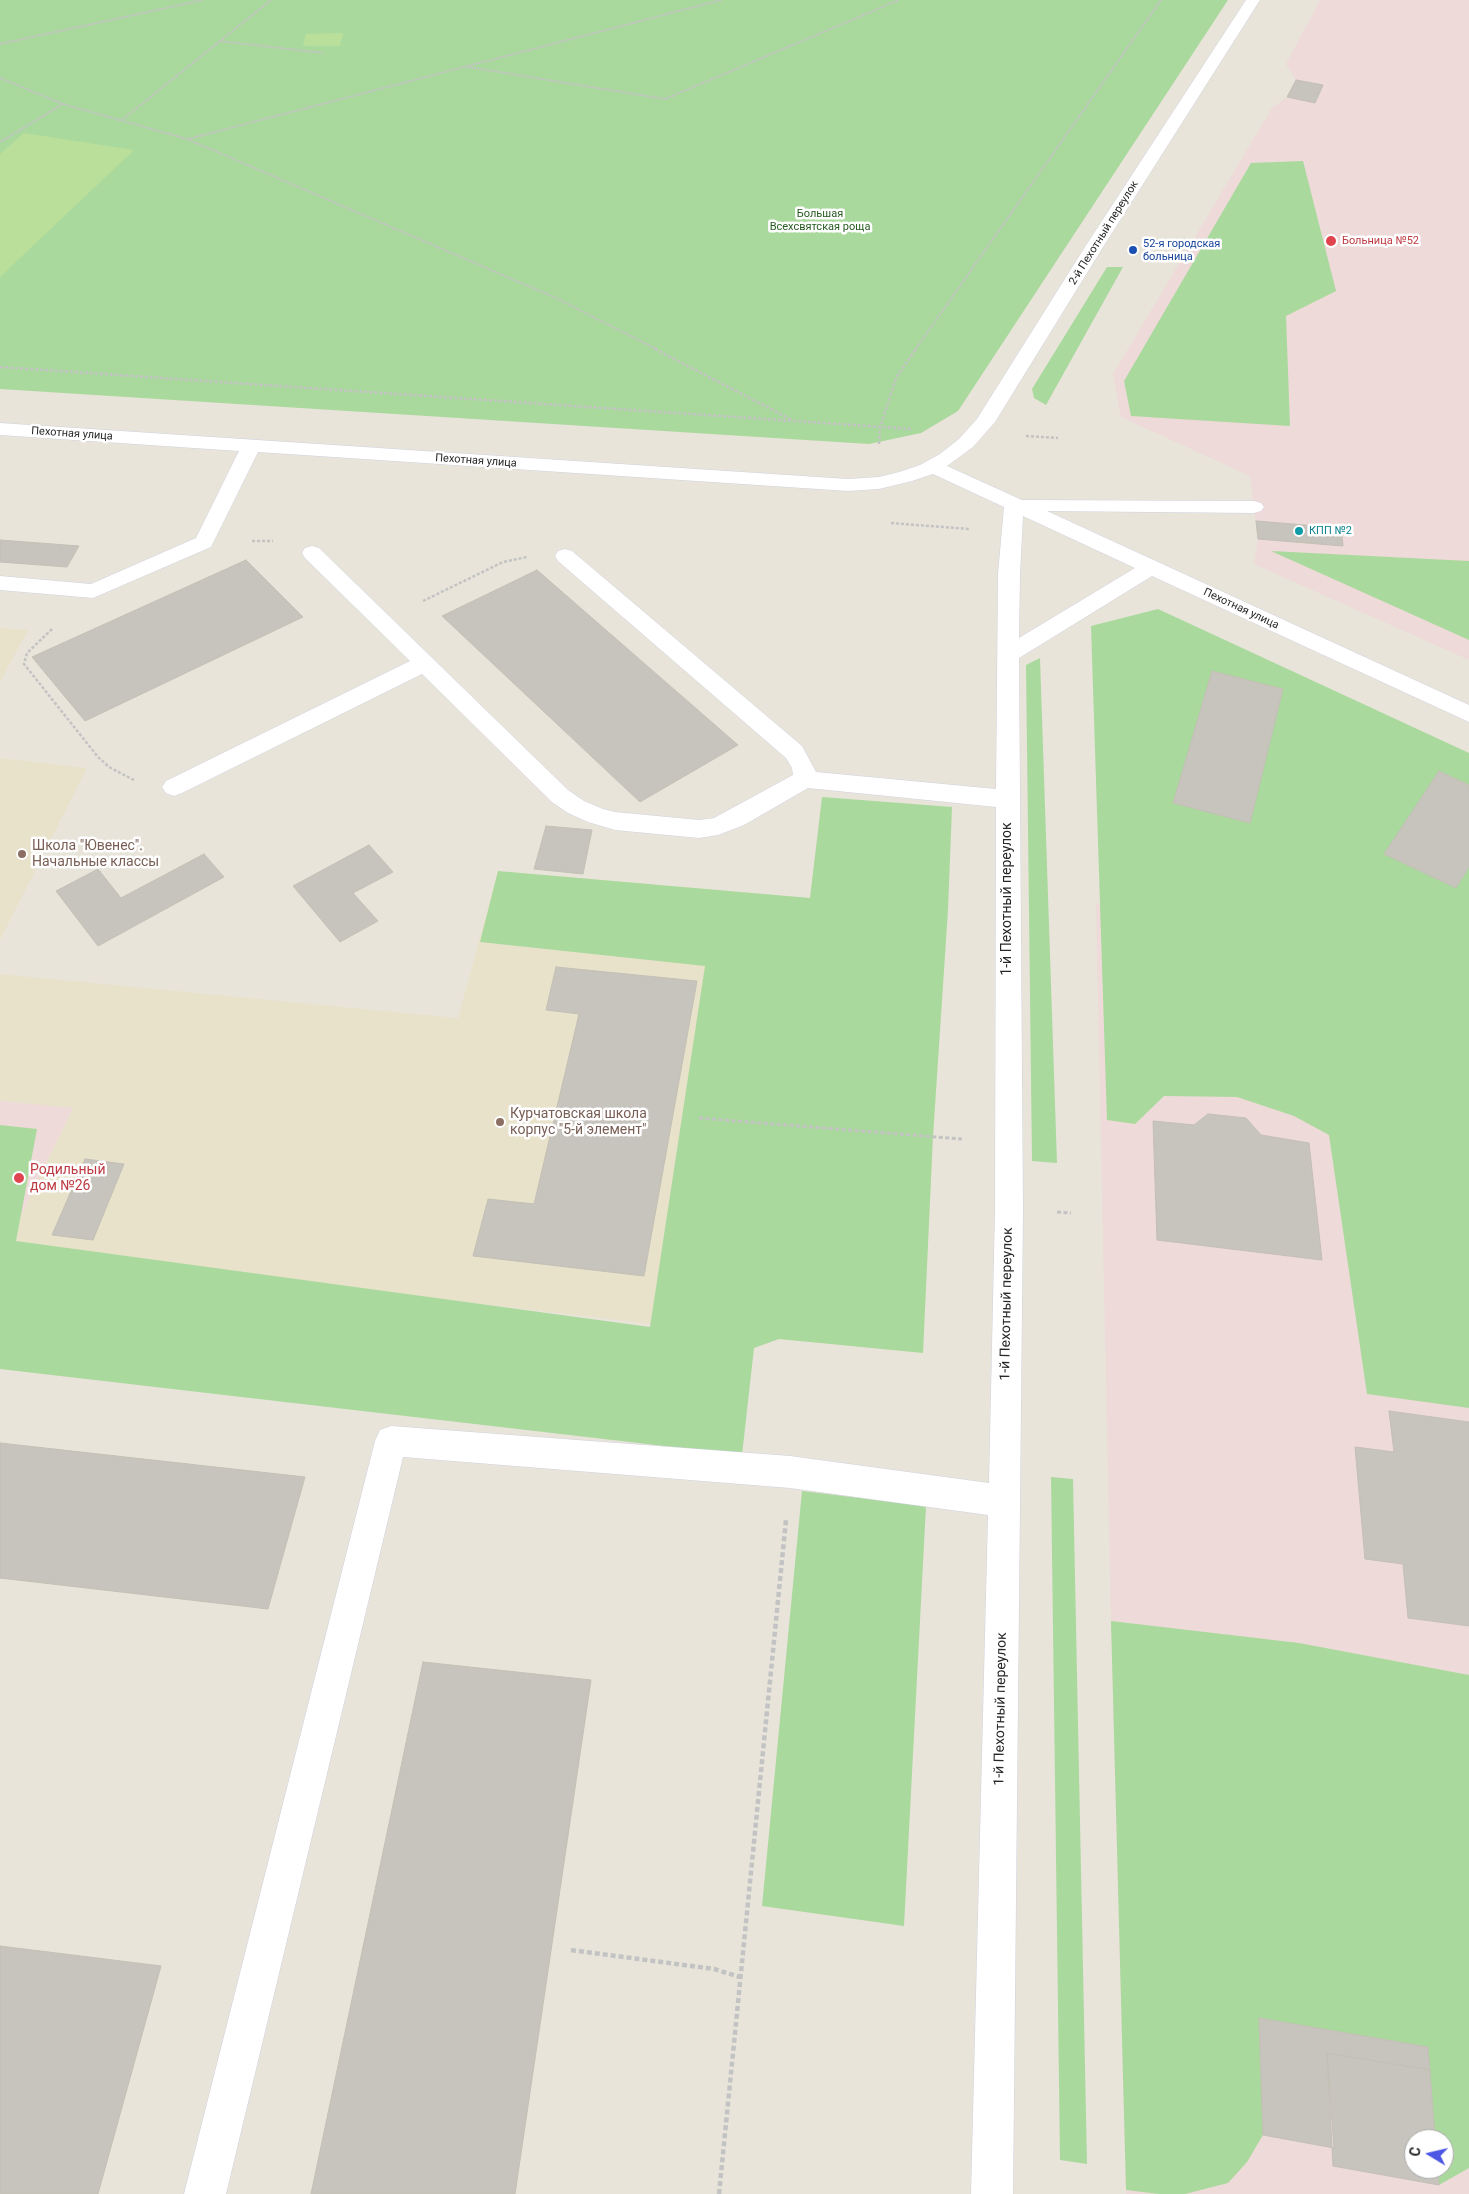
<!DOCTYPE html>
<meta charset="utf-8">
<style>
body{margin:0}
#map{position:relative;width:1469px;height:2194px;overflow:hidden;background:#e8e4da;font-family:Roboto,sans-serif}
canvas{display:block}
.north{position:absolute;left:1404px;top:2129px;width:50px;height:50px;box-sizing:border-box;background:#fff;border:1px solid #a9a9a9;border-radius:50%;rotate:279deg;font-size:14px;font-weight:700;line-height:20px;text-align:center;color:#272727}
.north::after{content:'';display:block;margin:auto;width:18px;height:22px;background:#4d57e3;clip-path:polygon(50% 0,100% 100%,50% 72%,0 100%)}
</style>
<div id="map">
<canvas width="1469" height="2194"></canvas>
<div class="north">С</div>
</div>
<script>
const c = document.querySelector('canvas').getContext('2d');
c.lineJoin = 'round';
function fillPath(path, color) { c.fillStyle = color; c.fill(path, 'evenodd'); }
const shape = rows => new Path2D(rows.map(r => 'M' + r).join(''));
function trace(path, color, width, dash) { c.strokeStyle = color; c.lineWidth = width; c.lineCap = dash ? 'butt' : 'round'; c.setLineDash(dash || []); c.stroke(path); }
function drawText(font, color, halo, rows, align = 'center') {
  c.font = font + ' Roboto,sans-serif'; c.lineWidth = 5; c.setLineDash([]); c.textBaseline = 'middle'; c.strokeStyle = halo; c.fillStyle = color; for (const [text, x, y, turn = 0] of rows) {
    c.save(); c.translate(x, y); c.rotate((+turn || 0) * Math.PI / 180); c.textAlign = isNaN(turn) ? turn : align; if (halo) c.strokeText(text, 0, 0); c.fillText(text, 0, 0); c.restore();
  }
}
fillPath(shape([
 [0,628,28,630,0,682],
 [0,758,87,768,0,940],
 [498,871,948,910,933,1136,923,1353,778,1339,5,1248,72,1109,0,1101,0,974,458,1018]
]), '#e8e2cb');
fillPath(shape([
 [1320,0,1469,0,1469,660,1254,564,1258,539,1250,476,1121,417,1113,374,1272,108,1287,97,1296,80,1286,64],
 [1096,903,1469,1132,1469,2194,1126,2194,1111,1621],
 [1414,2139,1444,2139,1444,2169,1414,2169],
 [0,1101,73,1108,0,1259]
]), '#eedad8');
fillPath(shape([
 [0,0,1228,0,958,411,921,433,869,444,0,389],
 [1303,161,1336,291,1286,316,1290,426,1131,416,1124,381,1251,163],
 [1107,267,1123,267,1046,405,1034,398,1032,389],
 [1271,551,1469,561,1469,640],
 [1158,609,1469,753,1469,1408,1367,1394,1329,1135,1294,1116,1237,1097,1164,1096,1135,1124,1107,1120,1091,626],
 [1040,658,1057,1163,1032,1161,1026,665],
 [822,797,952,807,948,910,933,1136,923,1353,779,1339,754,1348,742,1455,0,1369,0,1125,37,1129,16,1241,650,1327,705,966,480,942,498,871,810,898],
 [1051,1477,1073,1479,1087,2164,1060,2160],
 [802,1491,926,1506,904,1926,762,1906],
 [1111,1621,1299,1643,1469,1675,1469,2168,1439,2185,1438,2169,1444,2169,1444,2139,1435,2139,1427,2047,1259,2018,1263,2135,1247,2162,1228,2183,1185,2194,1159,2194,1126,2190]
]), '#aad99d');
fillPath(shape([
 [343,33,340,46,303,46,306,34],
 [24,133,134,150,0,277,0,154]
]), '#badf9a');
const building = shape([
 [1296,80,1323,85,1315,103,1287,97,1296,80],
 [1256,521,1341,528,1343,546,1258,539,1256,521],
 [0,540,79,546,67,567,0,562,0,540],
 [246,560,303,617,85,721,32,657,246,560],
 [537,570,738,745,640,802,442,616,537,570],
 [1212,671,1283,689,1250,823,1173,803,1212,671],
 [1439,771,1469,785,1469,867,1456,888,1384,854,1439,771],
 [546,826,592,830,583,874,534,869,546,826],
 [369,845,393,872,353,893,378,921,340,942,293,886,369,845],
 [204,854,224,877,98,946,56,891,98,869,121,898,204,854],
 [556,967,697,981,644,1276,473,1256,488,1199,534,1204,579,1014,546,1010,556,967],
 [1208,1114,1246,1118,1261,1135,1309,1143,1322,1260,1157,1240,1153,1121,1194,1125,1208,1114],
 [85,1159,124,1164,93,1240,52,1235,85,1159],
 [1389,1411,1469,1422,1469,1626,1408,1618,1403,1564,1365,1559,1355,1447,1394,1452,1389,1411],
 [0,1443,305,1477,268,1609,0,1578,0,1443],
 [423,1662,591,1680,515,2194,311,2194,423,1662],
 [0,1946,161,1966,98,2194,0,2194,0,1946],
 [1259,2018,1428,2047,1430,2070,1327,2053,1334,2148,1263,2135,1259,2018],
 [1327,2053,1430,2070,1435,2139,1414,2139,1414,2169,1438,2169,1439,2185,1333,2166,1327,2053]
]);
fillPath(building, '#c7c3bd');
trace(building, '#c3c0b5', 1);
const minor = shape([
 [1246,0,1260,0,1103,247,995,422,973,447,947,466,1022,500,1254,501,1261,503,1264,507,1261,511,1254,513,1047,511,1469,705,1469,722,1152,576,1019,658,1023,1210,1013,2194,971,2194,988,1515,790,1488,403,1457,226,2194,184,2194,375,1441,380,1430,391,1426,790,1456,989,1483,995,1210,996,807,808,788,744,825,718,835,699,838,615,830,588,822,568,813,552,802,422,674,182,793,174,796,166,793,162,787,166,781,410,661,305,558,302,553,305,548,312,546,319,548,568,790,584,801,603,809,615,812,699,820,714,818,793,775,792,768,786,758,558,561,555,556,558,551,565,549,572,551,802,746,816,772,996,789,998,574,1004,507,933,474,912,481,879,489,848,491,258,452,211,547,93,598,0,590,0,576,91,584,196,538,239,451,0,435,0,423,848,479,879,477,899,472,920,465,940,454,959,439,977,419,1085,247,1246,0],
 [1023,516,1135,568,1019,638,1020,574,1023,516]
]);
trace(minor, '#d0d1df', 1);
trace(shape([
 [220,41,323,53],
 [0,44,203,0],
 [468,67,665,99,899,0],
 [0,78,63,104,187,139,556,298,658,350],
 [122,120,271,0],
 [188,139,721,0],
 [0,142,63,104],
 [915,350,1161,0]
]), '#c3c3c3', 2, [2, 1]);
trace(shape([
 [655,349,792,420],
 [0,367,912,429],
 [1026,436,1058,438],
 [879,444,880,428,896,378,916,349],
 [891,523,969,529],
 [252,541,273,541],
 [423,601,503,562,527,557],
 [52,629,27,653,24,664,98,757,109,767,134,780]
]), '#c3c3c3', 2.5, [3, 2]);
trace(shape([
 [699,1118,962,1139],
 [1057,1212,1071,1213]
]), '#c3c3c3', 3, [4, 2.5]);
trace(shape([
 [571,1950,714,1969,740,1977],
 [719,2194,786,1520]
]), '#c3c3c3', 4.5, [5, 3]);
fillPath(minor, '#fff');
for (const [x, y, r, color] of [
 [1331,241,6,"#e0444e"],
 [1133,250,5,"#1a4fb4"],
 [1299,531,5,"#0f9aa8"],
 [22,854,5,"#8d6e63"],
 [500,1122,5,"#8d6e63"],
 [19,1178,6,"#e0444e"]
]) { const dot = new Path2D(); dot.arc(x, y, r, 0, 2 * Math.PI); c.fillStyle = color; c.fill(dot); trace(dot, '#fff', 2); }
drawText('11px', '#275a21', '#fff', [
 ["Большая",820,214],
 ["Всехсвятская роща",820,227]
]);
drawText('11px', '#272727', '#fff', [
 ["2-й Пехотный переулок",1104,233,-58],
 ["Пехотная улица",72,434,4],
 ["Пехотная улица",476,461,4],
 ["Пехотная улица",1241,609,25]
]);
drawText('11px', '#be3a42', '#fff', [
 ["Больница №52",1342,241]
], 'left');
drawText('11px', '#164399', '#fff', [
 ["52-я городская",1143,244],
 ["больница",1143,257]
], 'left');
drawText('11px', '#0d838f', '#fff', [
 ["КПП №2",1309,531]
], 'left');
drawText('14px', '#785e54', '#fff', [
 ["Школа \"Ювенес\".",32,846],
 ["Начальные классы",32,862],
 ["Курчатовская школа",510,1114],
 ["корпус \"5-й элемент\"",510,1130]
], 'left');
drawText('14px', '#272727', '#fff', [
 ["1-й Пехотный переулок",1007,899,-90],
 ["1-й Пехотный переулок",1007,1304,-89],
 ["1-й Пехотный переулок",1001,1709,-89]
]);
drawText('14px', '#be3a42', '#fff', [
 ["Родильный",30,1170],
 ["дом №26",30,1186]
], 'left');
</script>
